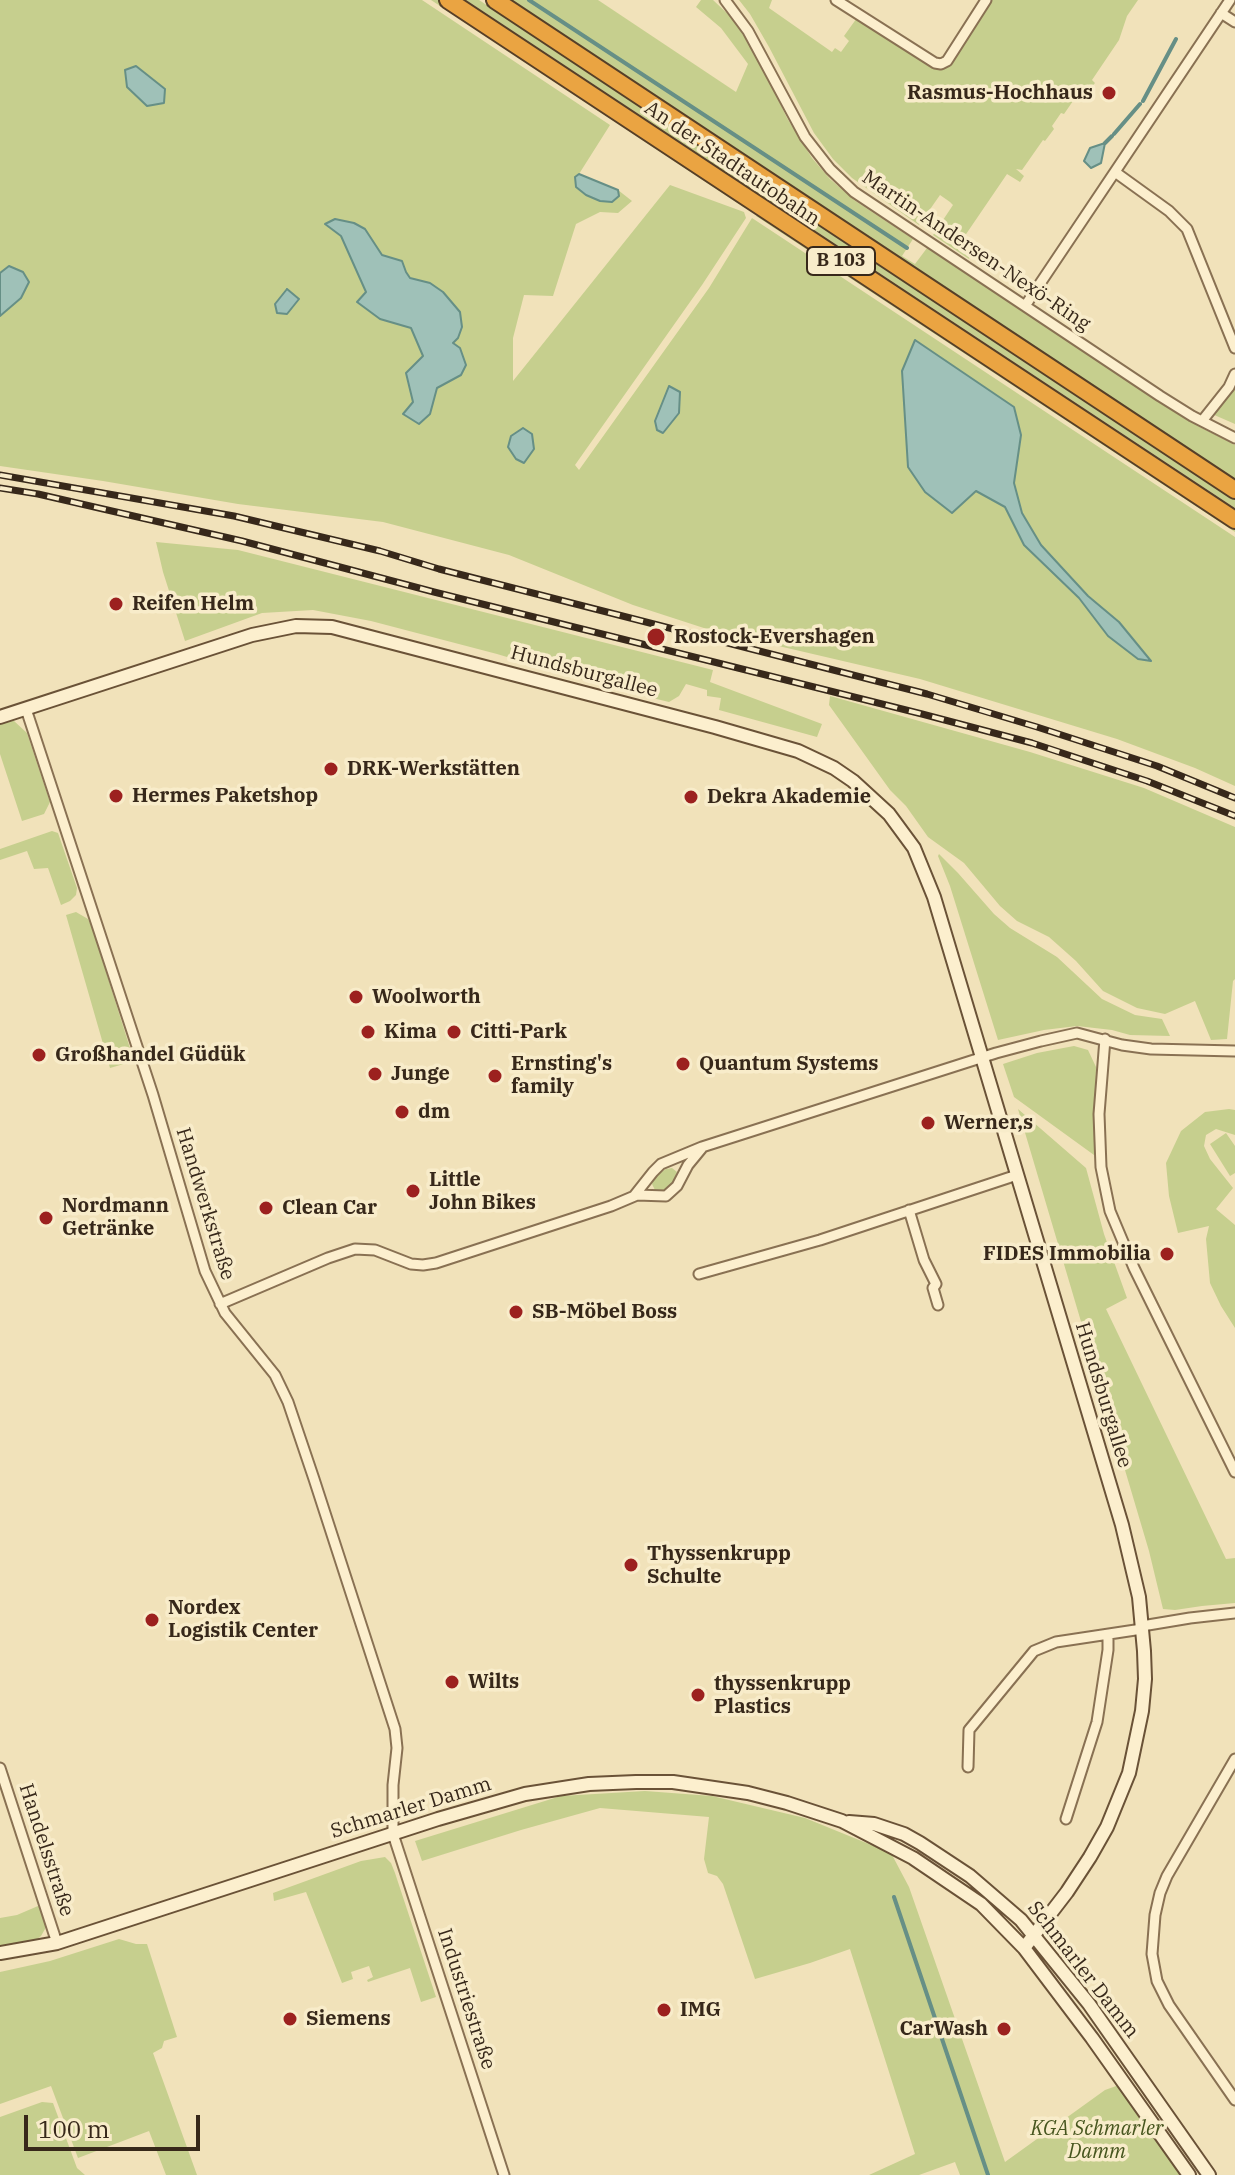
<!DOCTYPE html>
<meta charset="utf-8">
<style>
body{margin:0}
#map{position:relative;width:1235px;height:2175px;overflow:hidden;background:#f1e2ba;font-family:"IBM Plex Serif",serif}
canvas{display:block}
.scale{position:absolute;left:24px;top:2115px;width:176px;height:36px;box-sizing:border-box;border:4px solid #37281a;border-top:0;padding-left:10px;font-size:24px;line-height:28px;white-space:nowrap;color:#37281a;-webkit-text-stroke:6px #f8ecca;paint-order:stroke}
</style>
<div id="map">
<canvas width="1235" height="2175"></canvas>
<div class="scale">100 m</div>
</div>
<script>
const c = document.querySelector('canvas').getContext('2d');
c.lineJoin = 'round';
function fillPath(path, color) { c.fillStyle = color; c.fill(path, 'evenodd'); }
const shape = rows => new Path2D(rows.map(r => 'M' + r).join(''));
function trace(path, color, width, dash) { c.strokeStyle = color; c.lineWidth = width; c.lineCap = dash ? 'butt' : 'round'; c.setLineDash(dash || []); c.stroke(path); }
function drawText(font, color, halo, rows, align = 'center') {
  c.font = font + ' "IBM Plex Serif",serif'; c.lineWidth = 7; c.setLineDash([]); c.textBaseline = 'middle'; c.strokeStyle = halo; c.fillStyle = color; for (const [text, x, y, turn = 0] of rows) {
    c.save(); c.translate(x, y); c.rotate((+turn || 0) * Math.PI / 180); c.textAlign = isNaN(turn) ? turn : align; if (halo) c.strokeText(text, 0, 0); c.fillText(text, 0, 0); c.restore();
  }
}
fillPath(shape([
 [0,0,422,0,610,125,579,174,575,177,619,196,618,190,632,201,618,213,600,212,576,224,553,296,524,295,513,338,513,381,670,185,744,212,746,218,702,285,575,465,579,470,709,288,752,218,1235,537,1235,786,1195,768,1117,739,920,679,710,630,633,605,509,555,383,522,238,504,103,481,0,466],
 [365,229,382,255,402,261,406,272,410,278,430,283,443,292,461,375,437,388,412,328,380,319,358,302,366,293,341,236],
 [431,0,438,0,744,203,745,208],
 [466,0,479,0,1235,500,1235,508],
 [508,0,598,0,736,92,748,64,721,28,696,7,701,0,713,0,731,17,749,39,787,118,812,158,830,179,854,200,913,239,902,256,915,264,927,248,1158,401,1198,426,1235,445,1235,480],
 [739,0,772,0,769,8,832,52,835,48,841,52,849,41,844,36,859,15,941,64,986,0,1138,0,1127,16,1119,40,1092,80,1095,83,1090,89,1088,89,1083,96,1076,92,1071,99,1073,101,1064,114,1061,113,1052,126,1054,129,1045,141,1043,140,1022,170,1016,169,1024,176,1020,182,1007,174,960,243,973,253,969,259,933,235,953,205,950,202,940,195,919,225,852,178,833,159,814,133,769,47,750,14],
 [756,216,763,216,1235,528,1235,532],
 [1235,383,1235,424,1212,414],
 [156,542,238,550,713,670,710,682,822,724,817,737,719,710,721,698,707,696,707,690,686,684,679,696,669,702,607,687,497,654,371,621,313,610,262,613,185,641,163,572],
 [830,696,1030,752,1144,788,1235,827,1235,979,1233,981,1227,1039,1211,1040,1195,1001,1165,1014,1137,1008,1103,991,1076,961,1049,937,1017,921,1000,906,964,863,928,837,906,806,890,790,829,705],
 [7,720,14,721,27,733,50,802,44,814,22,821,0,754,0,721],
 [52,831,58,833,77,888,76,895,70,901,61,905,48,868,34,869,27,851,0,860,0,849],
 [939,854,958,873,994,914,1010,928,1057,957,1102,999,1135,1015,1162,1019,1170,1036,1130,1035,1112,1030,1077,1026,1044,1030,998,1040,950,886,938,856],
 [76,912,88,919,92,927,134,1061,110,1068,66,915],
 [1074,1046,1088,1050,1096,1067,1094,1155,1014,1097,1003,1064,1037,1053],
 [1018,1109,1086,1168,1104,1234,1127,1298,1106,1309,1226,1559,1235,1558,1235,1603,1202,1606,1175,1610,1163,1609,1149,1551],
 [1229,1109,1235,1110,1235,1135,1216,1129,1206,1135,1204,1146,1210,1159,1233,1188,1216,1209,1235,1225,1235,1328,1221,1306,1210,1283,1206,1239,1209,1226,1178,1233,1169,1196,1166,1163,1181,1131,1205,1112],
 [1226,1133,1235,1146,1235,1173,1230,1176,1210,1144],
 [672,1168,677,1172,670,1189,665,1193,655,1190,652,1184,654,1177,666,1169],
 [645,1791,712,1796,805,1818,891,1853,909,1887,1005,2162,1105,2090,1119,2085,1182,2175,960,2175,955,2162,919,2175,869,2175,915,2154,850,1949,810,1963,755,1979,723,1884,717,1876,708,1873,704,1859,709,1817,600,1808,521,1830,422,1861,415,1841,561,1796],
 [385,1857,391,1863,395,1873,436,1997,421,2002,410,1968,368,1982,367,1980,373,1977,369,1966,351,1972,353,1979,342,1983,306,1892,274,1901,273,1893,361,1861],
 [38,1906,42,1908,45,1920,45,1929,41,1936,36,1940,0,1946,0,1918,17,1915],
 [119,1939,136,1944,147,1944,177,2037,164,2041,162,2048,153,2053,197,2175,166,2175,149,2131,78,2158,51,2086,0,2104,0,1972,50,1961],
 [42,2102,53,2103,77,2168,85,2175,0,2175,0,2117]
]), '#c6cf8e');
const water = shape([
 [136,66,165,89,164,103,147,106,127,87,125,70,136,66],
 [1105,143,1101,163,1091,168,1084,161,1090,148,1105,143],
 [579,174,618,190,619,196,612,202,600,201,586,195,576,187,575,177,579,174],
 [335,219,354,223,365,229,382,255,402,261,406,272,410,278,430,283,443,292,460,312,462,327,458,338,453,343,460,348,466,365,461,375,437,388,430,414,419,424,403,414,413,402,406,373,423,356,411,328,380,319,357,302,366,292,341,236,325,224,335,219],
 [9,266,23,272,29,282,21,298,0,316,0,273,9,266],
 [287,289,299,299,287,314,277,313,275,304,287,289],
 [915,340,1014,407,1021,435,1014,483,1022,513,1041,545,1088,596,1119,622,1151,661,1138,659,1108,636,1079,598,1024,545,1005,507,976,491,952,513,925,492,908,467,902,371,915,340],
 [669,386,680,392,679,413,663,433,657,430,655,421,669,386],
 [523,428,532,434,534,449,524,463,516,459,508,447,511,436,523,428]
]);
fillPath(water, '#9fc1b8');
trace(water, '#668f86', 2);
trace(shape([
 [529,0,907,248],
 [1143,101,1176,39],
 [1114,134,1140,104],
 [1105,143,1112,136],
 [894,1897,988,2175]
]), '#668f86', 4);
const street = shape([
 [725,0,748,31,805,137,830,169,854,192,1160,396,1192,416,1235,438],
 [836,0,935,63,941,64,947,61,986,0],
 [1221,13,1235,22],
 [1115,172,1169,211,1187,229,1235,348],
 [1025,306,1230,0],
 [1202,421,1229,387,1235,374],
 [26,709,153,1095,205,1271,225,1313,275,1375,288,1402,314,1479,395,1729,397,1748,393,1785,393,1834,504,2175],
 [1105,1039,1099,1114,1101,1167,1110,1211,1134,1268,1235,1472],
 [634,1196,653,1172,661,1164,702,1147,996,1053,1041,1041,1077,1033,1122,1045,1151,1049,1235,1051],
 [909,1210,924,1260,936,1284,933,1288,938,1305],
 [699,1274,820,1240,1017,1175],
 [220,1304,328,1258,355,1249,375,1250,411,1264,423,1265,436,1263,611,1206,637,1195,666,1196,677,1186,688,1165,702,1148],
 [1142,1626,1190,1618,1235,1613],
 [1235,1759,1167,1876,1160,1893,1155,1915,1152,1954,1157,1981,1169,2005,1235,2100],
 [968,1767,969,1730,1034,1651,1056,1642,1142,1629],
 [0,1768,57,1943],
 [1066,1819,1097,1722,1108,1650,1108,1635]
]);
const secondary = shape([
 [0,717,252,635,296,626,332,627,715,727,798,751,834,768,853,781,889,814,914,848,934,897,1122,1525,1139,1597,1144,1651,1145,1679,1142,1711,1129,1773,1107,1827,1090,1857,1067,1892,1024,1948],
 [849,1822,874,1824,904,1834,920,1843,970,1876,1021,1920,1089,2004,1209,2175],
 [0,1953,57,1943,438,1819,525,1794,589,1784,636,1782,673,1782,748,1793,787,1803,842,1821,913,1858,981,1904,1024,1948,1092,2038,1189,2175]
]);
const highway = shape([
 [448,0,1235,520],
 [495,0,1235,490]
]);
trace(street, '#897153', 13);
trace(secondary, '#6a5237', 16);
trace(highway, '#563f28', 20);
trace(street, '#fcefce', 9);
trace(secondary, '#fcefce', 12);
trace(highway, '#eaa442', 16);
const rail = shape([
 [0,475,234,516,380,551,439,569,927,694,1037,727,1157,766,1235,798],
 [0,488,38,494,242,541,434,592,922,714,1032,743,1147,781,1235,816]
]);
trace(rail, '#37281a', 7);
trace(rail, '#f8ecca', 4, [12]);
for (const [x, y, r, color] of [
 [1109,93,8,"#9c211f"],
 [116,604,8,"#9c211f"],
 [656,637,10,"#9c211f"],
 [331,769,8,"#9c211f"],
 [116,796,8,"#9c211f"],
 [691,797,8,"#9c211f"],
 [356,997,8,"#9c211f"],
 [368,1032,8,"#9c211f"],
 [454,1032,8,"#9c211f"],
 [39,1055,8,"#9c211f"],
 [683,1064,8,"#9c211f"],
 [375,1074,8,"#9c211f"],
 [495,1076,8,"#9c211f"],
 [402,1112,8,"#9c211f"],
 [928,1123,8,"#9c211f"],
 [413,1191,8,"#9c211f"],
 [266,1208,8,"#9c211f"],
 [46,1218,8,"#9c211f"],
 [1167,1254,8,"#9c211f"],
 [516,1312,8,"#9c211f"],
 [631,1565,8,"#9c211f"],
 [152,1620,8,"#9c211f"],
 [452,1682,8,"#9c211f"],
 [698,1695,8,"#9c211f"],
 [664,2010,8,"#9c211f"],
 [290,2019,8,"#9c211f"],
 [1004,2029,8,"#9c211f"]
]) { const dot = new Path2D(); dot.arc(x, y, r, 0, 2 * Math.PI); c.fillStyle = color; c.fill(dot); trace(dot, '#f8ecca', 3); }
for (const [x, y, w] of [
 [841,261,68]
]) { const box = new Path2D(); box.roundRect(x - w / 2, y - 14, w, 28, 6); c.fillStyle = '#f8ecca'; c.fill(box); trace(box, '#37281a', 2); }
drawText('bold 18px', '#37281a', null, [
 ["B 103",841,261]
]);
drawText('bold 20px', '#37281a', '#f8ecca', [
 ["Rasmus-Hochhaus",1093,93,"right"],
 ["Reifen Helm",132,604],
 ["Rostock-Evershagen",674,637],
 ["DRK-Werkstätten",347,769],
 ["Hermes Paketshop",132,796],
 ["Dekra Akademie",707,797],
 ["Woolworth",372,997],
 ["Kima",384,1032],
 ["Citti-Park",470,1032],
 ["Großhandel Güdük",55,1055],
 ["Ernsting's",511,1064],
 ["family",511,1087],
 ["Quantum Systems",699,1064],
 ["Junge",391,1074],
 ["dm",418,1112],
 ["Werner,s",944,1123],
 ["Little",429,1180],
 ["John Bikes",429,1203],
 ["Nordmann",62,1206],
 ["Getränke",62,1229],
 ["Clean Car",282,1208],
 ["FIDES Immobilia",1151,1254,"right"],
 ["SB-Möbel Boss",532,1312],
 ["Thyssenkrupp",647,1554],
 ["Schulte",647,1577],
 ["Nordex",168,1608],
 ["Logistik Center",168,1631],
 ["Wilts",468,1682],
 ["thyssenkrupp",714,1684],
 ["Plastics",714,1707],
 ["IMG",680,2010],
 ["Siemens",306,2019],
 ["CarWash",988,2029,"right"]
], 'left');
drawText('20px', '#37281a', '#f8ecca', [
 ["An der Stadtautobahn",732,164,34],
 ["Martin-Andersen-Nexö-Ring",976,251,34],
 ["Hundsburgallee",584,672,15],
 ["Handwerkstraße",205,1204,73],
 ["Hundsburgallee",1103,1395,73],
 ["Schmarler Damm",411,1808,-17],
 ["Handelsstraße",46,1850,72],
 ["Schmarler Damm",1083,1970,52],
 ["Industriestraße",466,1999,72]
]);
drawText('italic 20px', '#46551e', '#f8ecca', [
 ["KGA Schmarler",1097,2129],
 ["Damm",1097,2152]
]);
</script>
